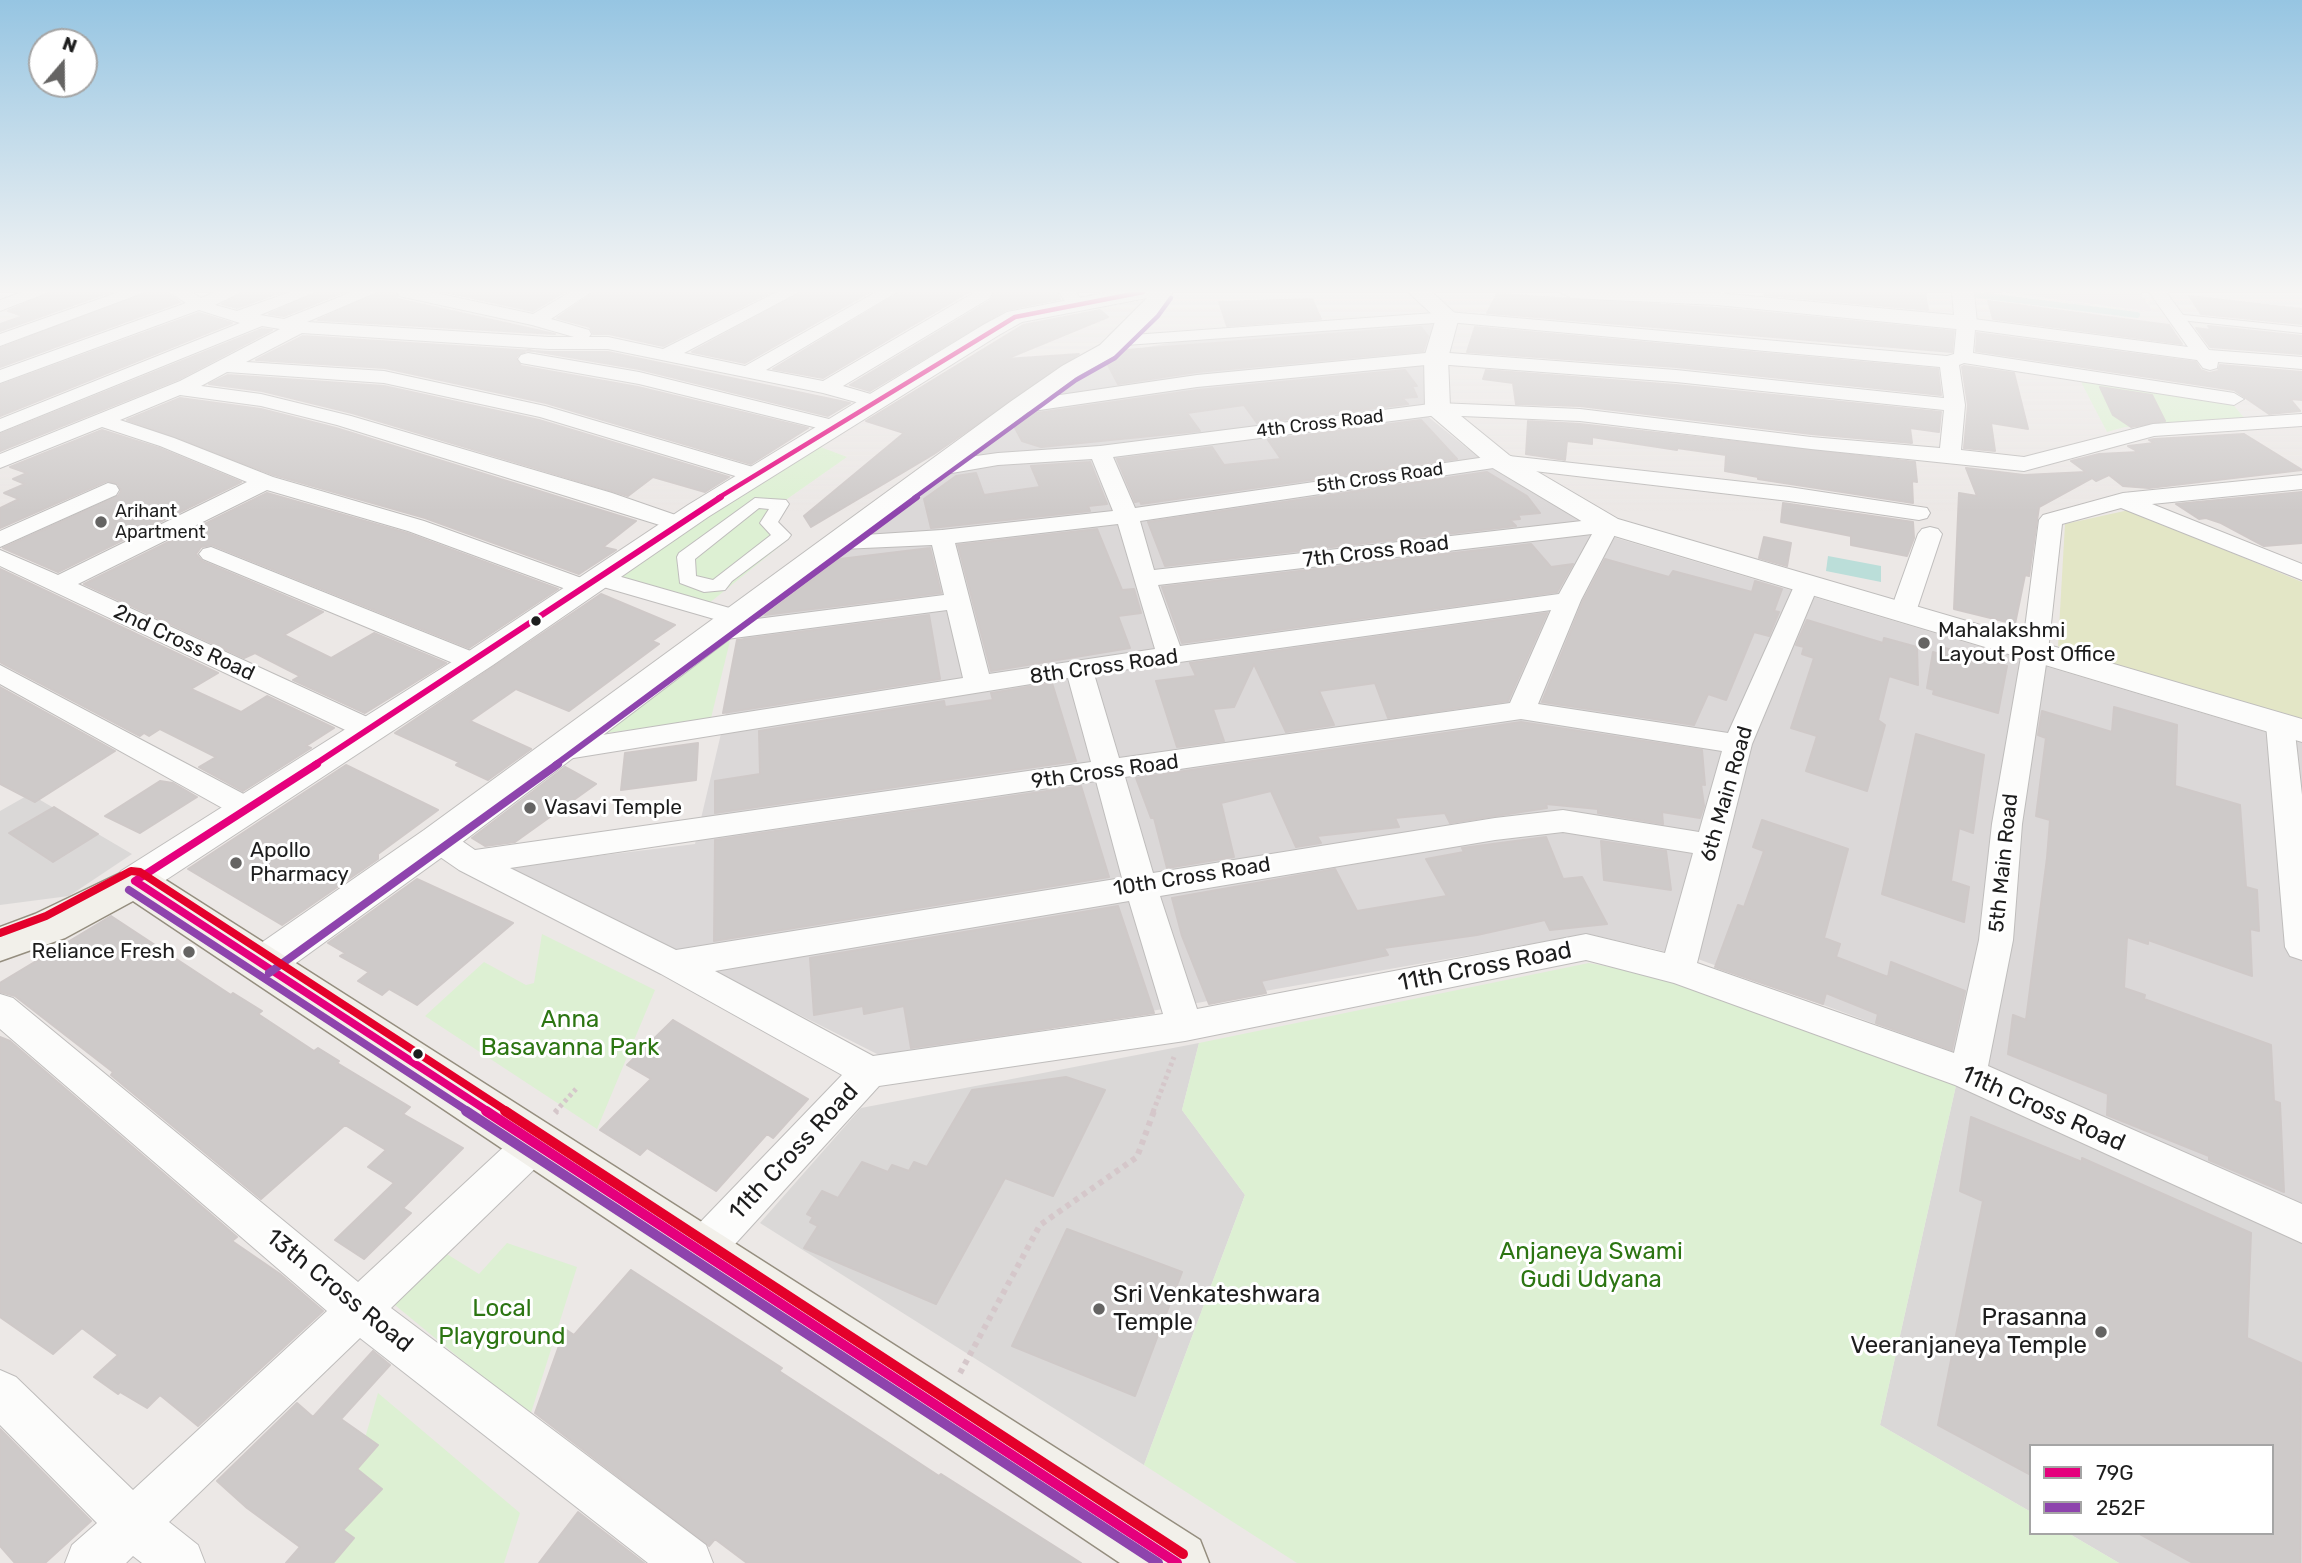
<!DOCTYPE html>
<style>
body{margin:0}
#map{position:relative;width:2302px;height:1563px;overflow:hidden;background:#ece8e6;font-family:Rubik,sans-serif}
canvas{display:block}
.legend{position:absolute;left:2029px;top:1444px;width:245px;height:91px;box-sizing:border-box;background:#fff;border:2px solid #a5a5a5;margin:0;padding:9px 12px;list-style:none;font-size:21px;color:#1d1d1d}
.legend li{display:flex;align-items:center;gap:14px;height:35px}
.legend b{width:35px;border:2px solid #a5a5a5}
.north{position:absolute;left:28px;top:28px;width:70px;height:70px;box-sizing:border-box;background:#fff;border:2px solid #a5a5a5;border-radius:50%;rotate:20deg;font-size:19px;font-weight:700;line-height:28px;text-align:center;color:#1d1d1d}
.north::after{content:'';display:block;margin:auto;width:24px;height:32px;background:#656463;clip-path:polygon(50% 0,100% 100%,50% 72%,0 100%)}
</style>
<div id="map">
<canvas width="2302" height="1563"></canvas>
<ul class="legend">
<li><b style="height:9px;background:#e5007d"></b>79G</li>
<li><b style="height:9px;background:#8e44ad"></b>252F</li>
</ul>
<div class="north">N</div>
</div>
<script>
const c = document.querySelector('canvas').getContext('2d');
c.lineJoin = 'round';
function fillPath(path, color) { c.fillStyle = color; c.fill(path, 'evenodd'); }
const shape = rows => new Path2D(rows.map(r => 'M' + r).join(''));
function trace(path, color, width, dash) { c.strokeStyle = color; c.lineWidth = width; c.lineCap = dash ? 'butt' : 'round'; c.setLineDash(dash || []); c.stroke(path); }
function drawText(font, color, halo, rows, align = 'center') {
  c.font = font + ' Rubik,sans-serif'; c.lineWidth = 6; c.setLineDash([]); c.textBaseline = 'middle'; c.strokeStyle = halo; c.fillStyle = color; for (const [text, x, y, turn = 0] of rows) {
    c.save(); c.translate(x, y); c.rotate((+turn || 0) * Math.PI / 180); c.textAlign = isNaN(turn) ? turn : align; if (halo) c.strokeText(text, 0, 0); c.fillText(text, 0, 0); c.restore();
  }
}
fillPath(shape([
 [1440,321,1424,364,1426,415,1493,469,1613,537,2302,743,2302,1210,1987,1065,1698,959,1588,934,885,1058,507,867,695,844,748,619,1081,374,1116,353,1174,342]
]), '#dbd8d8');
fillPath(shape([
 [2001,292,2140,292,2153,312]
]), '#e8dee7');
fillPath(shape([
 [30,794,132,854,69,896,0,905,0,811],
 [1199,1043,1182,1110,1245,1195,1144,1465,760,1223,861,1108],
 [1957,1081,2302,1239,2302,1563,2119,1563,2068,1533,2272,1533,2272,1446,2031,1446,2031,1512,1880,1425]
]), '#dad8d7');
fillPath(shape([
 [2129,510,2302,582,2302,726,2058,646,2065,524]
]), '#e3e6c6');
fillPath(shape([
 [2081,382,2229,400,2247,421,2125,427,2107,432],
 [818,446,847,457,780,504,769,523,782,535,790,538,708,604,617,577],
 [730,641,711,718,594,735,714,643],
 [542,934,655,990,597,1129,425,1016,484,962,526,985,534,983],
 [1589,963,1675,979,1957,1081,1880,1425,2031,1512,2031,1533,2068,1533,2119,1563,1297,1563,1144,1465,1245,1195,1182,1110,1199,1043],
 [507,1243,577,1267,530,1416,390,1301,442,1251,479,1274],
 [378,1393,520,1513,504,1563,329,1563]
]), '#ddf0d3');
fillPath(shape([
 [1828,556,1881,566,1881,582,1826,571]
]), '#bbded9');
trace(shape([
 [1962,293,2137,315]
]), '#bbded9', 6);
const building = shape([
 [51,292,110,292,0,331,0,324,23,316,8,311,51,292],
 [147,292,166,292,180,302,0,367,0,348,147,292],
 [243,292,281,292,237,308,222,304,243,292],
 [317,292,344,292,284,316,269,314,317,292],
 [379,292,395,292,398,299,555,334,318,320,379,292],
 [445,292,564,292,533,311,445,292],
 [594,292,771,292,663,346,609,334,593,334,590,327,557,318,594,292],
 [802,292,870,292,745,363,692,352,802,292],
 [900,292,969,292,823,378,773,369,900,292],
 [994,292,1057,292,1060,299,1006,310,870,391,850,385,991,300,994,292],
 [1764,292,1925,292,1928,310,1765,295,1764,292],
 [1497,294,1730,309,1954,331,1952,352,1487,313,1497,294],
 [2189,296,2302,309,2302,324,2201,314,2189,296],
 [1312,299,1321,319,1227,326,1219,302,1312,299],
 [1988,301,2169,325,2182,344,1993,319,1988,301],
 [1100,310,1108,317,1006,359,1079,354,934,454,811,527,804,516,904,433,866,421,1023,325,1100,310],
 [199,313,232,323,0,416,0,385,199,313],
 [2208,326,2302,336,2302,354,2210,347,2196,328,2211,330,2208,326],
 [1421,327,1428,336,1423,351,1197,372,1118,384,1107,363,1125,350,1421,327],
 [1475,327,1938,369,1941,395,1676,367,1467,352,1475,327],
 [262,329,272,330,179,379,0,451,0,434,262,329],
 [1977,333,2196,362,2201,370,2209,373,2218,371,2220,365,2302,372,2302,400,2290,399,2300,411,2269,414,2234,390,1976,351,1977,333],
 [303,336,549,352,608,352,850,403,828,416,639,369,528,350,516,357,521,366,638,387,808,428,751,464,546,403,385,368,256,360,303,336],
 [1964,366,2014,373,2028,429,1991,423,1995,451,1964,448,1968,405,1962,367,1964,366],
 [1405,370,1417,386,1412,386,1417,397,1402,398,1408,404,1257,423,1244,405,1187,413,1200,431,1041,447,1022,441,1014,426,1030,414,1197,390,1405,370],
 [1486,370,1676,385,1941,412,1939,432,1910,428,1912,443,1811,434,1580,406,1516,404,1513,383,1483,379,1486,370],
 [228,375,384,386,539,420,729,477,705,492,653,477,628,496,352,413,262,391,209,384,228,375],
 [2100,387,2152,395,2165,421,2131,427,2113,415,2100,387],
 [180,398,261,409,336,428,636,521,603,547,616,550,579,574,425,518,274,475,127,420,180,398],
 [1421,420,1457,459,1141,504,1140,501,1135,502,1117,459,1212,447,1224,465,1281,459,1268,440,1421,420],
 [1528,421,1580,424,1915,462,1917,482,1912,481,1913,503,1758,479,1758,477,1725,471,1726,455,1677,448,1677,450,1592,437,1592,444,1567,441,1565,460,1526,454,1528,421],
 [102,430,159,448,241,482,58,572,3,548,118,496,121,491,118,484,107,481,0,528,0,508,19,499,4,493,25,484,13,479,27,473,10,467,102,430],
 [2244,434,2302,470,2149,488,2123,486,2109,475,2096,481,2092,478,2039,507,2029,576,2025,575,2015,624,1954,609,1959,493,1977,496,1966,468,2024,475,2086,472,2071,461,2099,454,2139,452,2128,446,2154,443,2149,440,2154,439,2244,434],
 [1090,462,1107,504,1088,506,1090,511,931,528,924,499,956,476,976,473,984,495,1040,487,1031,466,1090,462],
 [1487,472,1527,496,1540,513,1518,515,1520,519,1510,520,1516,526,1165,566,1148,522,1487,472],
 [2302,492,2302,543,2264,546,2221,523,2206,518,2199,519,2176,504,2302,492],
 [267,493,407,533,558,589,469,648,212,545,201,547,196,554,202,561,323,612,284,635,331,658,374,633,446,663,365,713,293,680,300,676,255,653,244,658,84,584,267,493],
 [1783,503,1913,522,1914,538,1907,556,1851,545,1851,536,1781,522,1783,503],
 [1097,529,1122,590,1134,589,1141,613,1118,616,1130,648,991,671,958,545,1097,529],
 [1764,537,1791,543,1787,566,1759,558,1764,537],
 [1531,544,1551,567,1573,564,1557,592,1182,643,1162,587,1531,544],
 [930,548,941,593,765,615,840,559,930,548],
 [1605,559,1669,577,1673,571,1752,592,1755,581,1782,589,1774,611,1779,612,1769,636,1754,632,1726,700,1708,694,1694,725,1542,702,1583,601,1605,559],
 [0,569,218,673,191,689,241,712,267,696,334,728,306,746,311,748,243,791,199,767,216,757,160,729,149,736,144,733,140,736,0,662,0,569],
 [601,594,675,625,652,641,659,644,569,711,516,689,470,721,531,749,488,780,456,765,459,762,395,733,601,594],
 [1547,613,1508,701,1388,718,1375,683,1319,691,1334,725,1286,732,1254,664,1234,707,1213,709,1224,741,1177,747,1156,681,1196,676,1190,663,1547,613],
 [929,615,940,679,723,713,737,640,929,615],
 [1807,620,1883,643,1884,638,1917,647,1918,685,1889,676,1878,720,1885,725,1867,791,1806,771,1817,736,1791,728,1814,658,1802,654,1804,647,1796,645,1807,620],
 [1945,648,2007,666,1998,713,1933,694,1934,690,1927,688,1933,652,1943,655,1945,648],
 [1052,683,1076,761,715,813,715,781,760,774,759,731,944,701,945,707,993,700,991,693,1052,683],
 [0,687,115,751,35,802,0,784,0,687],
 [2114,707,2177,725,2175,786,2240,805,2246,887,2257,890,2259,931,2250,929,2252,976,2148,940,2148,944,2127,937,2124,988,2145,995,2144,999,2271,1045,2274,1101,2280,1103,2284,1192,2209,1160,2209,1156,2107,1115,2108,1094,2008,1054,2013,1015,2026,1020,2047,858,2050,820,2036,816,2046,738,2038,735,2042,711,2112,732,2114,707],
 [1521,722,1702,750,1705,785,1701,784,1704,806,1700,818,1662,812,1663,824,1598,813,1598,809,1546,804,1547,808,1450,823,1445,813,1395,818,1399,827,1317,836,1321,843,1296,847,1271,791,1221,803,1234,857,1167,868,1154,818,1151,818,1136,778,1521,722],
 [1916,734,1984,755,1973,833,1959,828,1951,881,1969,887,1964,922,1882,894,1916,734],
 [698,743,696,780,621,790,625,753,698,743],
 [346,765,438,810,378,854,378,859,282,925,188,869,346,765],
 [565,767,596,784,515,842,485,846,472,838,565,767],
 [160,781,173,783,197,797,140,833,105,816,160,781],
 [1081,786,1109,877,714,941,715,840,1081,786],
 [54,807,98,834,53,862,9,833,54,807],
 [1762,820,1848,849,1824,938,1840,944,1836,957,1888,977,1891,962,1965,991,1952,1050,1876,1023,1878,1014,1826,993,1823,1004,1715,967,1738,905,1744,907,1764,851,1753,847,1762,820],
 [1546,837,1563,879,1582,877,1607,924,1550,930,1545,920,1477,935,1384,948,1388,955,1261,981,1266,993,1209,1004,1182,936,1172,898,1335,869,1357,911,1447,896,1426,859,1464,852,1462,848,1546,837],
 [1601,841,1666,851,1671,890,1604,880,1601,841],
 [417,879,513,923,417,1005,389,989,382,995,358,981,369,972,340,956,345,953,328,943,417,879],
 [1118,906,1154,1013,911,1048,904,1006,864,1014,863,1006,814,1015,810,958,1118,906],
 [111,916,231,995,233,993,262,1011,258,1014,314,1051,318,1048,339,1061,337,1063,410,1107,403,1114,463,1148,403,1208,411,1213,364,1259,335,1240,394,1183,368,1167,386,1150,345,1125,261,1199,111,1075,113,1072,15,996,0,992,0,983,111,916],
 [673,1020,808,1099,773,1138,767,1134,716,1191,647,1148,640,1155,600,1130,651,1079,627,1065,673,1020],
 [0,1037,10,1041,237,1237,232,1241,280,1274,323,1311,198,1426,160,1395,147,1408,120,1392,118,1394,94,1377,118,1355,82,1328,53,1354,0,1317,0,1037],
 [1066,1077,1105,1090,1053,1196,1005,1178,936,1304,804,1248,818,1226,810,1222,813,1217,807,1214,822,1191,838,1198,862,1162,888,1172,892,1165,909,1171,914,1162,927,1167,972,1090,1066,1077],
 [1971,1117,2082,1162,2082,1158,2251,1233,2247,1338,2301,1363,2300,1563,2193,1563,2138,1533,2272,1533,2272,1446,2031,1446,2031,1475,1938,1425,1983,1201,1960,1191,1971,1117],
 [1067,1229,1182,1272,1135,1396,1012,1346,1067,1229],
 [631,1270,782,1368,779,1371,939,1476,941,1474,1081,1563,747,1563,715,1539,709,1546,535,1413,565,1329,574,1335,631,1270],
 [373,1351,390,1365,341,1419,378,1445,357,1469,382,1489,343,1530,354,1538,333,1563,286,1563,300,1547,247,1508,217,1481,297,1403,313,1417,373,1351],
 [0,1429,91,1521,45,1563,15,1563,0,1546,0,1429],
 [578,1512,644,1563,539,1563,578,1512]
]);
fillPath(building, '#cecac9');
trace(building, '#cfc9c8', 2);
const service = shape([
 [2174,314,2302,327,2302,333,2171,319,2171,315,2174,314]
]);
const pedestrian = shape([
 [755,498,786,500,789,504,778,522,791,535,788,539,732,581,725,590,704,592,680,583,677,557,679,553,755,498],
 [759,508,769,509,760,523,771,535,713,580,696,576,695,559,759,508]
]);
const minor = shape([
 [23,292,49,292,0,311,0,300,23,292],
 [119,292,145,292,0,346,0,334,119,292],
 [169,292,191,292,201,298,216,292,241,292,215,305,237,311,290,292,315,292,260,315,284,319,352,292,377,292,307,322,549,337,574,337,532,325,399,296,397,292,431,292,533,314,570,292,591,292,551,319,589,330,591,334,589,337,608,337,663,349,777,292,799,292,684,353,745,366,876,292,897,292,766,370,823,381,975,292,992,292,990,298,843,386,881,397,884,401,881,405,874,407,823,393,608,349,549,349,302,333,246,362,384,371,545,406,763,470,766,475,763,480,755,482,540,417,384,383,227,372,201,386,261,394,351,416,612,493,687,519,691,524,687,529,679,531,337,425,261,406,180,395,120,420,174,438,273,477,424,521,587,580,585,577,588,572,597,570,747,613,749,620,944,595,932,545,841,549,833,547,829,542,833,537,942,530,1113,511,1092,459,998,465,940,475,932,473,929,468,932,463,940,461,998,453,1100,446,1438,403,1580,409,1811,437,1940,448,1944,410,1676,382,1436,364,1197,387,1019,413,1009,407,1019,401,1197,375,1436,352,1676,370,1944,398,1940,367,1448,322,1112,346,1110,342,1119,336,1448,312,1947,356,1954,354,1957,323,1966,318,2188,347,2149,292,2166,292,2209,350,2302,357,2302,369,2218,362,2217,368,2210,370,2203,368,2197,360,1975,330,1973,353,2234,393,2244,399,2234,405,1964,363,1959,365,1965,405,1961,450,2024,457,2153,424,2302,414,2302,426,2154,436,2024,471,1811,449,1580,421,1438,415,1113,457,1135,508,1500,455,1789,487,1927,508,1930,513,1927,518,1919,520,1789,501,1500,467,1140,521,1154,570,1608,518,1616,520,1620,525,1581,600,1538,704,1728,733,1795,584,1798,579,1807,577,1816,579,1819,584,1752,744,1697,963,1954,1053,1979,940,1992,824,2022,651,2039,520,2043,515,2123,493,2302,475,2302,489,2152,504,2302,564,2302,580,2121,508,2062,524,2048,651,2022,824,2013,940,1988,1066,2302,1204,2302,1243,1955,1085,1674,983,1586,960,1185,1041,879,1086,716,1265,701,1271,686,1265,680,1251,686,1237,842,1075,661,974,459,870,427,848,422,840,427,832,438,829,449,832,475,850,1091,762,1068,678,555,761,545,758,541,751,545,744,963,678,947,610,719,640,710,638,706,632,710,626,728,623,593,584,595,587,592,592,574,592,408,531,267,490,78,584,378,722,382,729,378,736,368,738,358,736,0,566,0,550,58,575,247,482,160,446,102,427,0,468,0,454,180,381,280,329,262,326,0,432,0,419,240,323,199,310,0,383,0,370,186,303,169,292],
 [1118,524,1155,649,989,674,955,543,1118,524],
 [1592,534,1559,594,1180,646,1158,585,1592,534],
 [1551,610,1510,703,1119,758,1094,674,1551,610],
 [1521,719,1722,751,1699,832,1563,810,1495,818,1153,873,1125,777,1521,719],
 [1096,781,1122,878,676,950,510,868,1096,781],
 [1563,832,1693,853,1665,953,1586,934,1197,1009,1160,896,1495,840,1563,832],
 [1129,901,1163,1014,873,1056,715,971,1129,901],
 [1059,292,1076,292,1085,306,1076,311,1070,310,1059,292],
 [528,353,639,372,841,422,844,426,834,432,639,384,521,363,518,359,521,355,528,353],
 [108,483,116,485,119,490,116,495,0,547,0,531,108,483],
 [1930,527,1938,529,1942,534,1916,612,1912,617,1894,617,1890,612,1918,534,1922,529,1930,527],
 [211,547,483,656,487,662,483,668,465,668,203,559,199,554,203,549,211,547],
 [0,665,255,800,259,807,255,814,244,818,233,814,0,684,0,665],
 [2280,715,2290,718,2294,724,2302,795,2302,960,2290,956,2285,947,2266,724,2270,718,2280,715],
 [0,994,13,998,358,1282,521,1131,535,1126,549,1131,554,1143,549,1155,391,1308,706,1545,713,1563,648,1563,360,1338,169,1522,198,1545,205,1563,142,1563,133,1556,126,1563,65,1563,72,1545,97,1523,0,1425,0,1370,16,1377,133,1490,327,1311,0,1029,0,994]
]);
const tertiary = shape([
 [1109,292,1173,292,1159,313,1116,355,1078,376,1028,412,452,850,278,976,263,981,248,976,242,964,248,952,424,830,1010,402,1062,366,1100,345,1147,298,1022,322,999,335,708,517,493,665,149,891,135,896,121,891,115,881,121,871,469,651,688,505,983,325,1007,312,1109,292],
 [1408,292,1432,292,1459,317,1448,358,1450,407,1509,455,1618,519,2302,719,2302,742,1598,531,1491,467,1429,414,1425,409,1424,358,1436,318,1408,292],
 [1560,292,1717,293,1954,315,1952,292,1974,292,1977,323,1966,330,1717,305,1571,298,1560,292]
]);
const secondary = shape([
 [135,866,150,870,1200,1540,1209,1563,1120,1563,133,901,65,938,0,961,0,927,35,914,135,866]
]);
trace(service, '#bfbdbc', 2);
trace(pedestrian, '#bfbdbc', 2);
trace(minor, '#bfbdbc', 2);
trace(tertiary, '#bfbdbc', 2);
trace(secondary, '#958e7f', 3);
trace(shape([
 [555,1112,576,1089],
 [1153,1112,1174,1057]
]), '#d5c7ca', 5, [3.5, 3.5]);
trace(shape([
 [555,1113,557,1111],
 [960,1373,1040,1225,1137,1157,1154,1111]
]), '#d5c7ca', 6, [5, 5]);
fillPath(service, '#fcfcfb');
fillPath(pedestrian, '#fcfcfb');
fillPath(minor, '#fcfcfb');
fillPath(tertiary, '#fcfcfb');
fillPath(secondary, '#f2f0ea');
trace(shape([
 [718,498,1015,317,1143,292]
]), '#e5007d', 4.5);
trace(shape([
 [314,765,721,497]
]), '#e5007d', 6);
trace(shape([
 [317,764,135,881,489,1112]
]), '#e5007d', 8);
trace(shape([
 [486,1111,1177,1563]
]), '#e5007d', 10);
trace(shape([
 [914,498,1076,380,1115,358,1158,316,1171,298]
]), '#8e44ad', 4.5);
trace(shape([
 [555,765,917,497]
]), '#8e44ad', 6);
trace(shape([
 [129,890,469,1112],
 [269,973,558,764]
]), '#8e44ad', 8);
trace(shape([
 [466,1111,1158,1563]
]), '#8e44ad', 10);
trace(shape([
 [0,933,46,916,131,871,140,872,508,1112]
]), '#e4002b', 8);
trace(shape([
 [505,1111,1183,1554]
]), '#e4002b', 10);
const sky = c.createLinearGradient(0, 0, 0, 511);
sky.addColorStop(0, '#96c5e2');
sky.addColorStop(0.57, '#f6f5f4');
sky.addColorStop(1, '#f6f5f400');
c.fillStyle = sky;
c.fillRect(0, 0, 2302, 511);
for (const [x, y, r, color] of [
 [101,522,7,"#656463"],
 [536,621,6,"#1d1d1d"],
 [1924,643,7,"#656463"],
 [530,808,7,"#656463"],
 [236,863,7,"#656463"],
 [189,952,7,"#656463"],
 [418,1054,6,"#1d1d1d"],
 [1099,1309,7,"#656463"],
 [2101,1332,7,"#656463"]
]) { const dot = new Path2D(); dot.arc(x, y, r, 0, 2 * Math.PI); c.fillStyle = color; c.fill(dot); trace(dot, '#fff', 2.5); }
drawText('18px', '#1d1d1d', '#fff', [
 ["4th Cross Road",1320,424,-7],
 ["5th Cross Road",1380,478,-8]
]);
drawText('18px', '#1d1d1d', '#fff', [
 ["Arihant",115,512],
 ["Apartment",115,533]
], 'left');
drawText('21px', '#1d1d1d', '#fff', [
 ["7th Cross Road",1376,552,-7],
 ["2nd Cross Road",184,643,25],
 ["8th Cross Road",1104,667,-8],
 ["9th Cross Road",1105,772,-8],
 ["6th Main Road",1727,794,-74],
 ["5th Main Road",2004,863,-84],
 ["10th Cross Road",1192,877,-9]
]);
drawText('21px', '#1d1d1d', '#fff', [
 ["Mahalakshmi",1938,631],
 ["Layout Post Office",1938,655],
 ["Vasavi Temple",544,808],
 ["Apollo",250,851],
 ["Pharmacy",250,875],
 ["Reliance Fresh",175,952,"right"]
], 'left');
drawText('24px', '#1d1d1d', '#fff', [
 ["11th Cross Road",1485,967,-11],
 ["11th Cross Road",2043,1109,24],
 ["11th Cross Road",794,1152,-47],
 ["13th Cross Road",339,1291,39]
]);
drawText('24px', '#2c7512', '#fff', [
 ["Anna",570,1020],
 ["Basavanna Park",570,1048],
 ["Anjaneya Swami",1591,1252],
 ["Gudi Udyana",1591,1280],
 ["Local",502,1309],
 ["Playground",502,1337]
]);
drawText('24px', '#1d1d1d', '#fff', [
 ["Sri Venkateshwara",1113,1295],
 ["Temple",1113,1323],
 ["Prasanna",2087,1318,"right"],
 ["Veeranjaneya Temple",2087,1346,"right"]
], 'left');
</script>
